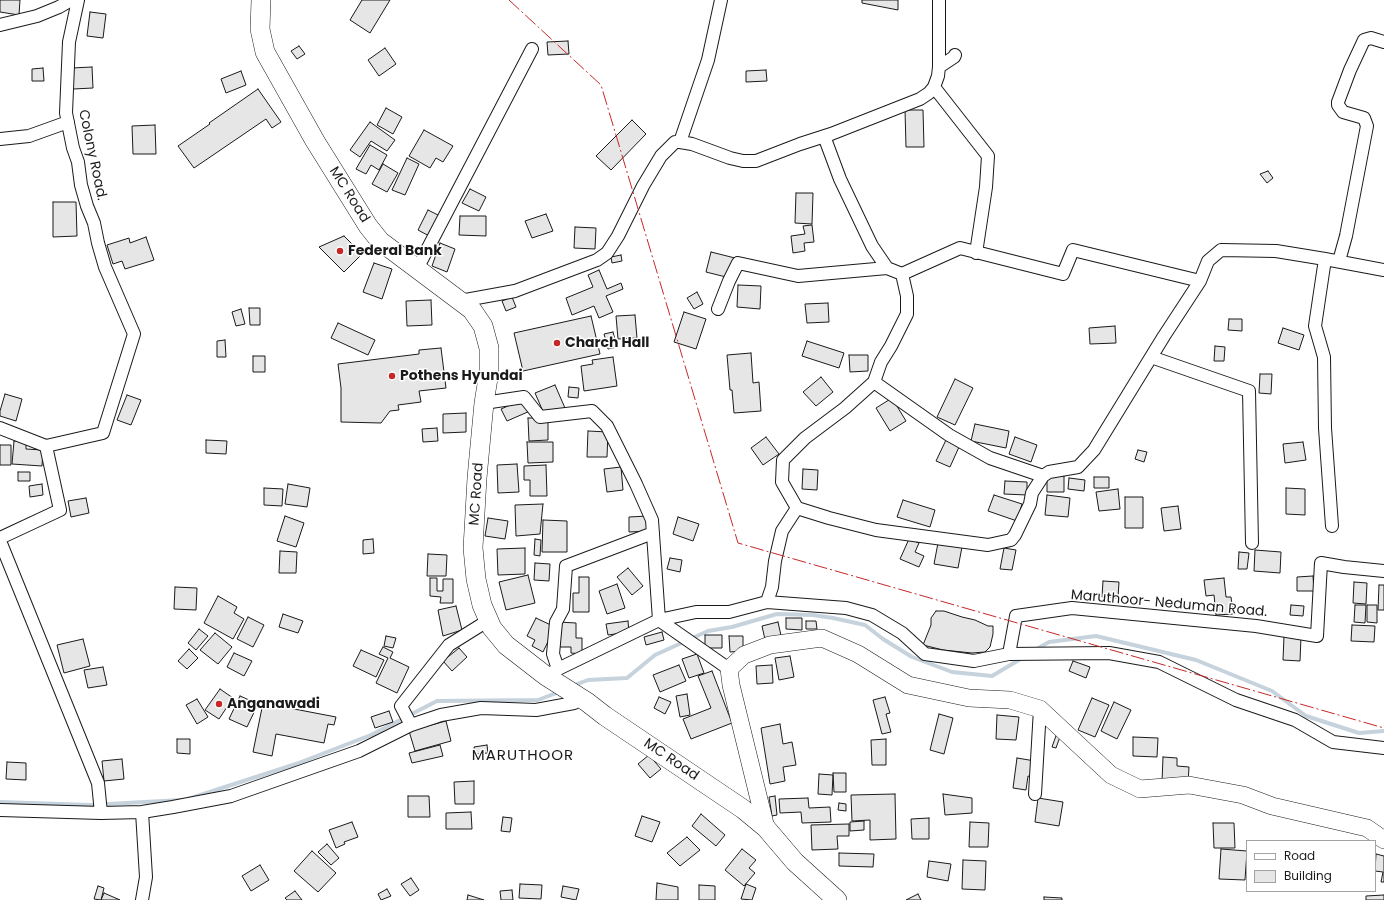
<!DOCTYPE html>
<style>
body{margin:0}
#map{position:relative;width:1384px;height:900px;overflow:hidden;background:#fff;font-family:Poppins,sans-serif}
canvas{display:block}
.legend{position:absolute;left:1246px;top:840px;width:130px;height:52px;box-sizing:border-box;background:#fff;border:1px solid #a3a3a3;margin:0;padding:5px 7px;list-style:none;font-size:12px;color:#1a1a1a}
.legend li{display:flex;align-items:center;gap:8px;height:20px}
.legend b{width:20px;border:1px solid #a3a3a3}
</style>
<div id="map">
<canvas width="1384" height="900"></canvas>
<ul class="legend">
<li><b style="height:5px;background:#fff"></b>Road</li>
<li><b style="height:11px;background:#e6e6e6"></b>Building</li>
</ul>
</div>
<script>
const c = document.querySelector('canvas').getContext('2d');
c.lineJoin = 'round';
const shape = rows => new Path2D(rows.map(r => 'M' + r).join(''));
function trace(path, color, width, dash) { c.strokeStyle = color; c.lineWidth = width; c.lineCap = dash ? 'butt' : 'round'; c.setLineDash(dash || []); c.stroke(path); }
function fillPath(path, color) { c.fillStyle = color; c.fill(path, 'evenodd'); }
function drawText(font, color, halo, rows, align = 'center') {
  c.font = font + ' Poppins,sans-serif'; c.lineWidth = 3; c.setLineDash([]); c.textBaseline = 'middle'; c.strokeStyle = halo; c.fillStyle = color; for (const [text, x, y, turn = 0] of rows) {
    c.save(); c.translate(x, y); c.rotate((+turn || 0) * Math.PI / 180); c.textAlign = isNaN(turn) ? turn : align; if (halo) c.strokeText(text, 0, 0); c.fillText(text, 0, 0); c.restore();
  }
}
trace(shape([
 [1035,650,1049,642,1096,636,1196,660,1272,691,1306,716,1359,733,1384,731],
 [572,686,588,680,627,678,655,655,708,631,732,627,777,614,813,615,833,618,865,625,883,639,912,657,952,672,992,676,1024,657],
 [188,799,296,764,371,735,437,701,538,700,559,692],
 [0,802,90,805,181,800]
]), '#c6d2dc', 4);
const building = shape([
 [0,0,20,0,19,15,0,12,0,0],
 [362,0,390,0,370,33,350,20,362,0],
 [862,0,898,0,898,10,862,3,862,0],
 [90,12,106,14,103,38,87,36,90,12],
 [568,41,569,54,548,55,547,42,568,41],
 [299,46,305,54,297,59,291,51,299,46],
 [385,48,396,64,379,76,368,60,385,48],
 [92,67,93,88,73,89,72,68,92,67],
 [43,68,44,81,32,81,32,69,43,68],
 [766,70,767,81,746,82,746,71,766,70],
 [241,71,246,85,226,93,221,79,241,71],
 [258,89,281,122,272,128,266,119,194,168,178,146,210,124,209,123,258,89],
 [386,108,402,117,393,134,377,125,386,108],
 [905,110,923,110,924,147,906,147,905,110],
 [632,120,646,134,611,170,596,156,632,120],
 [370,122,395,140,387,151,371,141,360,157,350,150,370,122],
 [155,125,156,154,133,154,132,126,155,125],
 [424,130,453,146,443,162,436,158,430,168,409,156,424,130],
 [370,145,387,155,379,170,371,165,366,174,356,169,370,145],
 [407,158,419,164,405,195,392,190,407,158],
 [383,164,398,173,387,192,372,184,383,164],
 [1268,171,1273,178,1267,183,1260,174,1268,171],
 [470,189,486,197,479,211,462,203,470,189],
 [796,193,813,193,812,224,795,223,796,193],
 [53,202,76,202,77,236,53,237,53,202],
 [428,210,442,217,431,237,418,230,428,210],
 [546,214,553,231,532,238,525,221,546,214],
 [460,216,486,216,486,236,459,235,460,216],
 [812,225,814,242,804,243,805,251,793,253,791,236,805,234,803,226,812,225],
 [575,227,596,228,595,249,574,248,575,227],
 [344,236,362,254,344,272,319,247,344,236],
 [146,237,154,260,125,269,122,261,113,264,107,245,129,238,130,243,146,237],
 [440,243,455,249,447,272,432,266,440,243],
 [711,252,735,258,730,278,706,272,711,252],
 [621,255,622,261,612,263,611,257,621,255],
 [374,263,392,269,382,299,363,292,374,263],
 [599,270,607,289,621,283,623,289,606,296,613,312,599,318,594,306,572,315,566,298,593,287,588,275,599,270],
 [738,285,761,286,760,309,737,307,738,285],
 [697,292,703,304,694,309,687,298,697,292],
 [512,297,516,307,506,311,502,301,512,297],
 [431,300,432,325,407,326,406,301,431,300],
 [828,303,829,322,807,323,805,304,828,303],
 [249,308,260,308,260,325,250,325,249,308],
 [241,309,245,324,236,326,232,312,241,309],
 [684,312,706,319,696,349,674,342,684,312],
 [635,315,637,338,618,339,616,316,635,315],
 [591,316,600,354,523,371,514,333,591,316],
 [1229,319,1242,319,1242,331,1228,330,1229,319],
 [338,323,375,340,368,355,331,338,338,323],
 [1115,326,1116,343,1090,344,1089,328,1115,326],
 [1283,328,1304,335,1299,350,1278,343,1283,328],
 [613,332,617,347,608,349,604,334,613,332],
 [225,340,226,357,217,357,217,341,225,340],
 [807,341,844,353,839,368,802,356,807,341],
 [1215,346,1225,347,1224,361,1214,361,1215,346],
 [441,348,446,388,419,391,421,402,398,405,399,410,390,411,381,423,341,422,341,388,338,364,419,354,419,350,441,348],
 [751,353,753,383,759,382,761,411,734,413,732,390,730,390,727,355,751,353],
 [849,355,868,355,868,371,850,372,849,355],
 [253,356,265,356,265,372,253,372,253,356],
 [613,357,617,386,584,391,581,366,593,364,592,360,613,357],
 [1260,374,1272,374,1271,394,1259,393,1260,374],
 [821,377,833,392,816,406,803,392,821,377],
 [955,379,973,388,955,425,937,417,955,379],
 [555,385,565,408,545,416,535,393,555,385],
 [569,387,579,388,578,398,568,397,569,387],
 [5,394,22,399,16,421,0,416,0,411,5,394],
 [127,395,141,400,131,425,117,420,127,395],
 [892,398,906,421,890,431,876,408,892,398],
 [524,399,530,411,507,421,501,409,524,399],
 [466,413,466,432,443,433,443,414,466,413],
 [528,418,548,418,548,440,529,441,528,418],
 [975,424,1009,431,1006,448,971,441,975,424],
 [437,428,438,441,423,442,422,429,437,428],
 [588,431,608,432,607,457,587,457,588,431],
 [766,437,779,454,763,465,751,448,766,437],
 [1015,437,1037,445,1031,462,1009,454,1015,437],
 [206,440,227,441,226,454,206,453,206,440],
 [946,440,959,447,950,467,936,461,946,440],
 [14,441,26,441,26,449,43,450,42,466,12,464,14,441],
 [527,442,553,442,553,462,528,463,527,442],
 [1303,442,1306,460,1285,463,1283,444,1303,442],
 [0,445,11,445,11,465,0,465,0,445],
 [1138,450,1147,452,1144,462,1135,459,1138,450],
 [517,464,519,492,498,493,497,465,517,464],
 [546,465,547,496,530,496,530,480,524,480,524,466,546,465],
 [621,467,623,490,607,492,604,469,621,467],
 [803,469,818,470,817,490,802,489,803,469],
 [18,472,30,472,30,481,18,481,18,472],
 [1064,476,1064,492,1047,492,1047,477,1064,476],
 [1094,477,1109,477,1109,488,1094,488,1094,477],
 [1069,478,1085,480,1084,491,1068,489,1069,478],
 [1005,481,1027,482,1027,495,1004,494,1005,481],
 [42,484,43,495,30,497,29,486,42,484],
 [288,484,310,488,307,507,285,504,288,484],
 [264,488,283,489,282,506,264,505,264,488],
 [1286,488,1305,489,1305,515,1286,514,1286,488],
 [1118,489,1120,509,1099,511,1096,492,1118,489],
 [994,495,1022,504,1017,521,988,511,994,495],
 [1047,495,1070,498,1068,517,1045,515,1047,495],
 [1125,497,1143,497,1143,528,1125,528,1125,497],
 [86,498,89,513,71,517,68,501,86,498],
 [903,500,935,510,930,527,897,517,903,500],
 [543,504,540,534,516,536,515,505,543,504],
 [1178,506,1181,529,1164,531,1161,508,1178,506],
 [285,516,304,523,296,547,277,541,285,516],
 [648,516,649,531,629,532,629,517,648,516],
 [678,517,699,524,693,541,673,534,678,517],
 [488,518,508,521,505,539,485,536,488,518],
 [543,520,567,521,567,552,542,552,543,520],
 [373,539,374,553,363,554,363,540,373,539],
 [535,539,541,540,540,556,534,555,535,539],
 [909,539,919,543,915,552,924,556,919,567,900,559,909,539],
 [938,543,962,547,958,568,934,564,938,543],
 [525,548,525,574,498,575,497,549,525,548],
 [1004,548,1016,550,1012,570,1000,569,1004,548],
 [1255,550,1281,552,1280,573,1254,571,1255,550],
 [280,551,297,552,296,573,279,573,280,551],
 [1239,552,1249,553,1247,569,1238,569,1239,552],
 [428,554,447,555,446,576,427,576,428,554],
 [670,558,682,560,680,572,667,569,670,558],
 [535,563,550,564,549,581,534,580,535,563],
 [628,568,643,586,632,595,617,577,628,568],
 [528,575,535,603,506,610,499,582,528,575],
 [1313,576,1314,591,1297,591,1297,577,1313,576],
 [579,577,589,577,589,612,573,612,573,593,579,593,579,577],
 [430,578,437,578,437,591,443,591,443,579,453,579,453,603,440,603,441,597,430,596,430,578],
 [1224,578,1226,597,1231,597,1233,614,1216,615,1214,595,1206,596,1204,580,1224,578],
 [1103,581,1119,582,1118,598,1102,597,1103,581],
 [1354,582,1367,583,1366,604,1353,603,1354,582],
 [617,584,625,608,607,614,599,591,617,584],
 [1379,585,1384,585,1384,610,1378,610,1379,585],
 [175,587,197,588,196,610,174,609,175,587],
 [218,596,237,607,234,613,244,619,233,639,204,623,218,596],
 [1291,605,1304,606,1303,616,1290,615,1291,605],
 [1355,605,1366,605,1365,623,1354,622,1355,605],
 [1367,605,1377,605,1377,623,1367,622,1367,605],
 [456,606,462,630,443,636,438,610,456,606],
 [936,611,944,611,962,617,975,620,988,626,993,626,993,634,990,647,985,652,972,653,943,650,923,645,931,625,931,618,936,611],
 [283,614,303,621,298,633,279,627,283,614],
 [248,617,264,625,253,647,237,639,248,617],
 [536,618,555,627,543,652,532,646,535,640,527,636,536,618],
 [786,618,802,618,802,630,786,629,786,618],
 [628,621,629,632,608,635,606,624,628,621],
 [806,621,816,621,817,629,806,629,806,621],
 [558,622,576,623,576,638,582,638,582,654,571,653,571,647,557,647,558,622],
 [778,622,782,640,766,644,762,626,778,622],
 [1352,625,1375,626,1374,642,1351,641,1352,625],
 [199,629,208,636,196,650,188,643,199,629],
 [662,632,664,640,646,645,644,637,662,632],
 [215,633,232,647,218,664,200,650,215,633],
 [705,635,722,635,722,648,705,648,705,635],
 [386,636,396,638,393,648,384,646,386,636],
 [729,636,743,636,743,651,730,652,729,636],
 [1284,636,1301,637,1300,661,1283,660,1284,636],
 [83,639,90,666,64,673,57,645,83,639],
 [383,647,393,652,390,658,409,667,397,693,376,683,388,658,379,654,383,647],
 [459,648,467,657,452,671,443,661,459,648],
 [189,649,198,658,187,669,178,661,189,649],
 [361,650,384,660,376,677,353,666,361,650],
 [234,653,252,661,244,676,227,667,234,653],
 [697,654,704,673,689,678,682,659,697,654],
 [790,656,794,677,779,680,775,658,790,656],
 [1073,661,1090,667,1086,678,1069,671,1073,661],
 [679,665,686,681,660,692,653,675,679,665],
 [772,665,773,683,757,684,756,666,772,665],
 [103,667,107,685,88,688,84,670,103,667],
 [712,671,732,723,691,739,683,719,711,708,698,676,712,671],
 [220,689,233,698,219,719,205,710,220,689],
 [687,694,690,715,680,717,676,696,687,694],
 [240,696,258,704,247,727,229,719,240,696],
 [659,697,671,702,665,714,654,708,659,697],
 [885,697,890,713,886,714,891,732,882,734,873,700,885,697],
 [1092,698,1109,705,1095,737,1078,730,1092,698],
 [197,699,208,717,197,724,186,705,197,699],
 [1114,702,1131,710,1117,739,1101,731,1114,702],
 [263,703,336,717,334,725,328,724,324,743,276,734,272,756,253,752,263,703],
 [389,711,393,722,375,728,371,717,389,711],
 [939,714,953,718,944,754,930,750,939,714],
 [997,715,1019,717,1016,740,996,739,997,715],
 [446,721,451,741,415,751,409,731,446,721],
 [780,724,783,744,792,742,796,765,783,767,785,781,770,784,761,728,780,724],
 [1057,733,1061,734,1056,748,1052,747,1057,733],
 [1133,737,1158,738,1157,757,1133,756,1133,737],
 [177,739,190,739,190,754,177,753,177,739],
 [886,739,886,765,872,765,871,740,886,739],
 [440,745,443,756,412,763,409,753,440,745],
 [487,745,488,753,475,754,474,747,487,745],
 [649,755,661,769,650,778,638,764,649,755],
 [1163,757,1177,758,1177,766,1189,767,1188,783,1162,782,1163,757],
 [1017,758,1035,761,1032,777,1028,776,1026,790,1013,788,1017,758],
 [122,759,124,779,104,781,102,761,122,759],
 [7,762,26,763,26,780,6,779,7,762],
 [833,773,846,773,846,792,834,792,833,773],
 [819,774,833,775,832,795,818,794,819,774],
 [474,781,474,804,455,804,454,782,474,781],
 [895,794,896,839,870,840,870,820,852,821,851,795,895,794],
 [943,794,972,798,972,813,945,815,943,794],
 [408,796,429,796,430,817,408,817,408,796],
 [775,796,777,815,772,816,769,797,775,796],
 [808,798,809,808,830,807,831,822,802,823,801,812,780,813,779,799,808,798],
 [1038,798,1063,802,1059,826,1035,822,1038,798],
 [839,803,846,804,846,811,838,810,839,803],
 [471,812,472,829,446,829,446,813,471,812],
 [701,814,725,835,716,846,692,826,701,814],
 [642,816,660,822,652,842,635,836,642,816],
 [503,817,512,818,510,832,501,831,503,817],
 [929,818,929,839,912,839,911,819,929,818],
 [864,821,864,830,850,831,850,822,864,821],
 [352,822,358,837,344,842,345,844,336,848,329,830,352,822],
 [970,822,989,823,988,847,969,847,970,822],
 [1213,823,1234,823,1235,848,1214,848,1213,823],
 [849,824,849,836,837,836,838,849,812,850,811,825,849,824],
 [687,837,700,850,680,866,667,853,687,837],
 [327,844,339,858,331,865,318,852,327,844],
 [742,849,756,860,749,868,755,873,744,886,725,870,742,849],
 [1221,849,1247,851,1245,880,1219,879,1221,849],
 [312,851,336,873,318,892,294,871,312,851],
 [839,853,874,854,873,867,839,866,839,853],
 [1376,854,1384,856,1384,882,1381,882,1383,872,1375,871,1376,854],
 [963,860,986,861,985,890,962,889,963,860],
 [929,861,951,864,948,881,927,877,929,861],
 [260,865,269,880,251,891,242,876,260,865],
 [411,878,419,890,410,896,401,884,411,878],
 [657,883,678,887,678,900,656,900,657,883],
 [520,884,542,885,541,899,519,898,520,884],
 [746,884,756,888,752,900,741,899,746,884],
 [699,885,715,886,715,900,699,900,699,885],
 [98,886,104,888,101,900,94,899,98,886],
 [563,886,579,889,576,900,561,897,563,886],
 [387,889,391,896,381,900,378,894,387,889],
 [512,890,513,900,501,900,500,891,512,890],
 [295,891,302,900,287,900,285,898,295,891],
 [104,893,120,900,101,900,104,893],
 [918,894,921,900,906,900,918,894],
 [468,895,484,900,467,900,468,895],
 [1384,895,1384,900,1366,900,1366,896,1384,895],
 [1044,897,1062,898,1062,900,1044,900,1044,897]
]);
fillPath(building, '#e6e6e6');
trace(building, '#1a1a1a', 1);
const street = shape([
 [0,25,37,16,59,7,71,0],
 [939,67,954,57,955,55],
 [934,87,988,156,986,187,976,253],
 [0,139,29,136,68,122],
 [680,142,708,60,721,0],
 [1339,261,1346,236,1367,126,1364,118,1343,112,1338,105,1338,102,1350,70,1364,40,1371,38,1384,42],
 [417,269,532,49],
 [902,274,960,248,1063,274,1073,250,1200,281],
 [460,301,515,291,597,260,607,253,618,236,643,186,661,156,675,142,680,142,692,144,730,158,743,161,756,161,800,144,831,134,920,99,929,93,934,87,938,76,939,67,939,0],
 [718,309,729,281,738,263,798,276,887,268],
 [1151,357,1249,391,1252,543],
 [874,382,949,435,990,458,1043,476],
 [484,403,524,397,540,417,592,411,607,426,636,484,652,520,659,620],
 [0,428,46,446,60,510,0,538],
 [46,446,103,433,134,334,105,267,98,243,94,223,87,206,81,185,78,162,73,148,66,113,69,42,78,0],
 [797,508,829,518,876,530,988,545,1011,540,1015,535,1030,504,1032,493,1043,476,1049,472,1078,467,1094,450,1164,336,1200,281,1208,261,1221,250,1276,251,1325,259],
 [1332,526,1325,428,1324,357,1315,326,1325,259,1384,270],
 [0,541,98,783,101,813],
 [767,602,772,587,775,561,782,531,797,508,782,482,783,460,805,438,845,408,874,382,881,362,891,346,907,314,907,296,902,274,887,268,872,246,840,179,824,136],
 [659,620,729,669],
 [1009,654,1109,653,1159,662,1236,700,1295,720,1333,742,1384,748],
 [558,669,553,654,556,622,563,609,566,566,653,533],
 [546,676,558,669,659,620,696,612,729,612,767,602,846,608,872,615,902,633,925,654,974,661,1009,654,1016,616,1072,608,1256,626,1317,636,1321,563,1344,567,1384,571],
 [411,725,401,706,449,645,489,620],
 [1035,794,1040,709],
 [0,810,101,813,142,812,173,807,231,796,359,751,411,725,441,715,481,708,536,710,574,703],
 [142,812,146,877,142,900]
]);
const secondary = shape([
 [766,828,731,685,729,669,744,655,770,645,822,638,858,654,908,685,969,698,1010,700,1040,709,1111,775,1140,789,1189,785,1243,795,1272,806,1367,828,1384,840]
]);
const primary = shape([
 [261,0,260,29,265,52,315,141,368,226,380,241,472,310,483,326,489,348,489,372,484,403,477,478,473,548,476,579,482,605,492,628,506,645,546,676,587,702,605,716,743,809,766,828,795,862,837,900]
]);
trace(street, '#1a1a1a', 14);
trace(secondary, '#1a1a1a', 18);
trace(primary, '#1a1a1a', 20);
trace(street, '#fff', 12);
trace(secondary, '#fff', 17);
trace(primary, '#fff', 19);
trace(shape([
 [509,0,601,85,738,543,1384,728]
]), '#c62828', 1, [14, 3, 2, 3]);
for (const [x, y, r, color] of [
 [340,251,4,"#c62828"],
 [557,343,4,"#c62828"],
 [392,376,4,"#c62828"],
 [219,704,4,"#c62828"]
]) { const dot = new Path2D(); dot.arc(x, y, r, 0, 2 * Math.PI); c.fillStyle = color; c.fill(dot); trace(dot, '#fff', 1.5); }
drawText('14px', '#1a1a1a', '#fff', [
 ["Colony Road.",92,155,78],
 ["MC Road",349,195,58],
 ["MC Road",477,494,-86],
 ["Maruthoor- Neduman Road.",1169,604,5],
 ["MC Road",671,760,34]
]);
drawText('bold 14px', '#1a1a1a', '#fff', [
 ["Federal Bank",348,251],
 ["Charch Hall",565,343],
 ["Pothens Hyundai",400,376],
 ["Anganawadi",227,704]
], 'left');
c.letterSpacing = '1px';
drawText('15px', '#1a1a1a', '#fff', [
 ["MARUTHOOR",523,756]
]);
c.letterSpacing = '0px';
</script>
